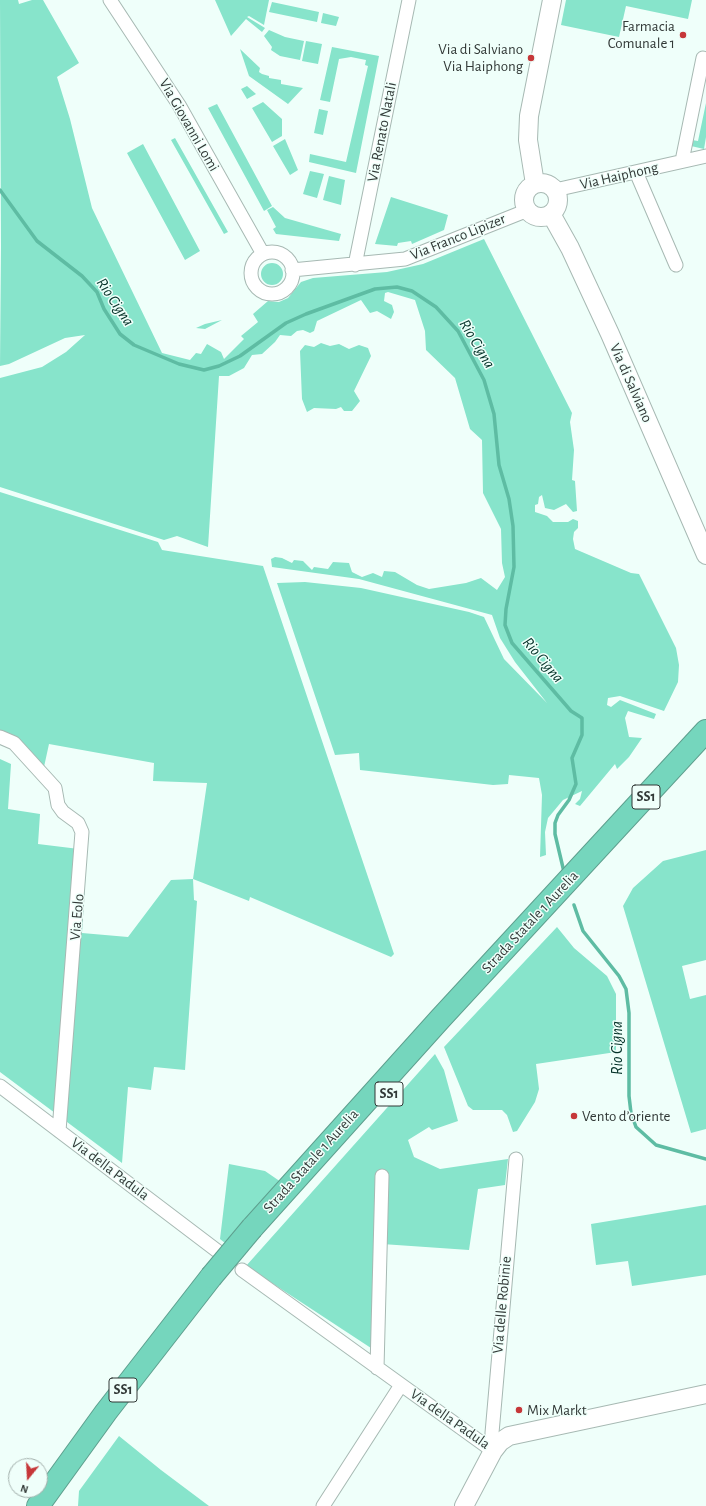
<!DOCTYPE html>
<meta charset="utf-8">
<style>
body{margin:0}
#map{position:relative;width:706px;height:1506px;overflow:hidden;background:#effffa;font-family:"Alegreya Sans",sans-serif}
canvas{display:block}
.north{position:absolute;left:8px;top:1458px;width:40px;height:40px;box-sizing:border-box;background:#effffa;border:1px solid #a3b0ac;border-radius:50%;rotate:198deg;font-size:11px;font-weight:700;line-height:16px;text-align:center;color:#323937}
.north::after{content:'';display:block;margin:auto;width:14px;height:18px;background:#c63739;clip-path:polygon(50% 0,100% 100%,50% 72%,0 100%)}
</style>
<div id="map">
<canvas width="706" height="1506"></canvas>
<div class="north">N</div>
</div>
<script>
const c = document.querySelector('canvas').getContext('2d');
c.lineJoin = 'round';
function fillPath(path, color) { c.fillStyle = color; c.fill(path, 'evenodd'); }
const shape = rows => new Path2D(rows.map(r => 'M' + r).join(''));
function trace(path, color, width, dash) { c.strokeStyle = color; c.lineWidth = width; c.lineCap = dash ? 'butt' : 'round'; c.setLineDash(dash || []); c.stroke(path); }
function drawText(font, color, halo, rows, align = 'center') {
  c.font = font + ' "Alegreya Sans",sans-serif'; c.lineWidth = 3; c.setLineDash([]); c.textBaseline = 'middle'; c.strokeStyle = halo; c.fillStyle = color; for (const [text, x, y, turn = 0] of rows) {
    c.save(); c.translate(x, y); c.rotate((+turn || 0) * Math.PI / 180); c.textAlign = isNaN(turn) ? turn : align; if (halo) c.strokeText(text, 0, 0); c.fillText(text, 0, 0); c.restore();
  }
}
fillPath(shape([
 [0,0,18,0,19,4,32,0,43,0,79,63,57,77,70,119,92,208,162,353,190,360,196,353,201,354,207,344,221,352,224,359,244,339,241,336,258,322,253,314,268,301,279,302,288,298,301,282,313,278,387,272,423,264,484,239,572,413,570,422,574,450,572,480,575,481,577,511,573,512,566,504,554,510,545,508,542,495,539,497,538,504,535,505,535,512,547,516,553,522,568,522,573,519,578,521,578,528,574,532,573,539,575,549,631,573,639,574,676,648,679,665,678,682,664,711,620,696,608,698,607,705,611,707,620,700,656,714,654,719,628,711,625,718,629,737,642,738,629,757,617,769,615,764,580,806,575,804,580,799,582,791,563,800,548,818,545,832,546,855,540,857,542,795,539,778,509,775,508,784,493,785,360,770,359,753,335,755,277,583,305,582,361,588,469,612,484,617,504,659,547,703,515,662,500,638,492,615,359,579,272,567,271,559,275,557,282,558,292,563,294,560,303,561,312,570,314,567,328,569,333,562,349,563,352,572,362,577,373,573,382,577,384,571,395,572,417,585,429,589,466,583,481,578,497,590,505,577,502,563,501,529,483,493,482,440,470,429,455,378,426,350,425,331,415,300,388,292,385,293,384,301,392,305,394,312,391,319,377,311,370,313,361,300,317,321,314,331,310,333,303,330,297,331,291,336,280,335,275,342,262,354,252,355,244,368,229,376,219,376,208,547,177,536,164,540,0,487,0,378,42,367,66,352,85,335,65,338,9,364,0,366,1,247],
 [215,0,269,0,264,25,249,16,247,17,265,28,262,32,246,19,231,36],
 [566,0,692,0,688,19,626,6,619,37,561,25],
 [272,2,319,12,317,22,269,12],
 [323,13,339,17,336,26,321,23],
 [269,30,285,37,304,41,300,60,280,56,271,50,272,47,264,36],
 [306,41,322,44,318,64,302,61],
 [332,47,379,56,356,173,309,162,310,154,346,162,368,66,365,65,366,60,351,57,339,59,330,102,320,100],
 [240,49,260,68,259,72,262,74,269,76,269,78,281,80,281,84,303,88,288,104,249,76],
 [247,86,256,94,247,99,241,89],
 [263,102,282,119,282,136,272,142,252,108],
 [706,103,706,137,704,149,691,146,692,140,698,141],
 [217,104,272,206,264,211,208,108],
 [319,109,328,111,323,135,314,133],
 [175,138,228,232,224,234,171,140],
 [285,139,298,170,290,175,273,146],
 [143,144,200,251,185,260,127,153],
 [310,171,324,174,317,198,303,194],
 [329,176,345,180,341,205,323,200],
 [391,197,448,215,444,230,412,244,411,241,398,243,397,246,375,244],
 [273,207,285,218,341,234,339,241,276,234,273,229,276,227,267,210],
 '261 274a11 11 0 1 1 22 0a11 11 0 1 1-22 0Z',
 [222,320,205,329,196,328,205,324],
 [321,343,330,346,339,344,349,349,359,345,368,348,371,356,354,391,360,401,352,411,344,411,341,407,336,409,314,408,307,412,302,399,300,351,305,345,314,347],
 [0,492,158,542,162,550,263,566,394,954,391,957,250,897,249,901,193,879,194,900,197,901,185,1070,154,1067,151,1090,128,1087,122,1163,0,1072,0,759,11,764,8,809,40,814,38,844,87,850,82,933,128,937,171,880,193,879,207,783,153,781,154,763,49,744,42,776,11,746,0,741],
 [706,850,706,960,682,966,690,999,706,995,706,1129,691,1133,623,906,633,888,663,861],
 [557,927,574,948,607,976,616,994,616,1052,536,1064,539,1089,535,1102,517,1131,513,1132,507,1115,502,1110,473,1110,468,1106,444,1047],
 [435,1054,444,1070,458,1121,432,1130,429,1127,408,1140,414,1157,440,1169,508,1159,505,1185,478,1189,469,1250,382,1244,374,1350,246,1266],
 [229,1164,265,1171,281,1182,225,1243,220,1239],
 [706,1205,706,1275,632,1286,628,1261,596,1265,591,1224],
 [119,1436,161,1470,209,1506,78,1506,79,1491]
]), '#87e4cb');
trace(shape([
 [0,190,37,241,82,276,97,292,104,309,120,334,134,345,179,364,204,370,219,366,240,356,286,323,306,314,375,289,397,287,412,291,436,307,458,331,484,380,494,414,499,465,509,499,513,526,514,567,506,609,505,625,512,643,571,711,582,718,582,735,572,758,576,784,569,800,558,815,555,823,555,834,564,872],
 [574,905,583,931,619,976,626,989,629,1013,629,1096,631,1113,636,1127,656,1145,706,1159]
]), '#5ebca3', 3.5);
const street = shape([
 [110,0,179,105,263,254],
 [682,161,703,58,706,59],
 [636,172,676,265],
 [555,190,706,156],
 '251 273a21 21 0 1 1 42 0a21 21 0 1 1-42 0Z',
 [355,265,409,0],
 [292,270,405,259,528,210],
 [0,737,14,743,55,788,58,805,63,812,78,823,82,832,59,1131],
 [0,1086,220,1253],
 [242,1270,493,1451],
 [377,1368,382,1176],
 [493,1451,492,1433,516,1159],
 [323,1506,401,1385]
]);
const secondary = shape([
 '524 200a17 17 0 1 1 34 0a17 17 0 1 1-34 0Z',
 [535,184,528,140,529,116,552,0],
 [551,214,570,248,610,334,706,555],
 [464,1506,493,1451,500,1442,509,1436,706,1394]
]);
const highway = shape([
 [252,1228,440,1019,706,731],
 [38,1506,106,1412,211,1277]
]);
trace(street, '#a7b9b3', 15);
trace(secondary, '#a7b9b3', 20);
trace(highway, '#5e9f8e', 24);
trace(street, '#fff', 13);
trace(secondary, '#fff', 18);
trace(highway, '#75d6bd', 22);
const highwayBridge = shape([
 [211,1277,252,1228]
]);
trace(highwayBridge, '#5e9f8e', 24, []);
trace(highwayBridge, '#75d6bd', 22);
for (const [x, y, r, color] of [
 [683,35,4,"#c63739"],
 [531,58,4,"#c63739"],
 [574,1116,4,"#c63739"],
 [519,1410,4,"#c63739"]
]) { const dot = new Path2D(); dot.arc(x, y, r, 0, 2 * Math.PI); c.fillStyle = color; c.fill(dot); trace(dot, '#effffa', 1.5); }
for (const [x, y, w] of [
 [646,797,28],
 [389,1094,28],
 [123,1390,28]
]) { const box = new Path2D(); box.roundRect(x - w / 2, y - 12, w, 24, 3); c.fillStyle = '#effffa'; c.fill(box); trace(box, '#323937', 1); }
drawText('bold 14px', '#323937', null, [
 ["SS1",646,797],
 ["SS1",389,1094],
 ["SS1",123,1390]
]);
drawText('15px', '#323937', '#effffa', [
 ["Farmacia",675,26],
 ["Comunale 1",675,43],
 ["Via di Salviano",523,49],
 ["Via Haiphong",523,66],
 ["Vento d’oriente",582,1116,"left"],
 ["Mix Markt",527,1410,"left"]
], 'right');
drawText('15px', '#323937', '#effffa', [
 ["Via Giovanni Lomi",189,125,60],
 ["Via Renato Natali",382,132,-79],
 ["Via Haiphong",619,176,-13],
 ["Via Franco Lipizer",458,237,-22],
 ["Via di Salviano",631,383,66],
 ["Via Eolo",77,917,-85],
 ["Strada Statale 1 Aurelia",530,922,-47],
 ["Strada Statale 1 Aurelia",311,1161,-48],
 ["Via della Padula",110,1169,37],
 ["Via delle Robinie",502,1305,-85],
 ["Via della Padula",450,1419,35]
]);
drawText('italic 16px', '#043228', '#effffa', [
 ["Rio Cigna",115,302,56],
 ["Rio Cigna",477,344,59],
 ["Rio Cigna",543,660,50],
 ["Rio Cigna",617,1048,-90]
]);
</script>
